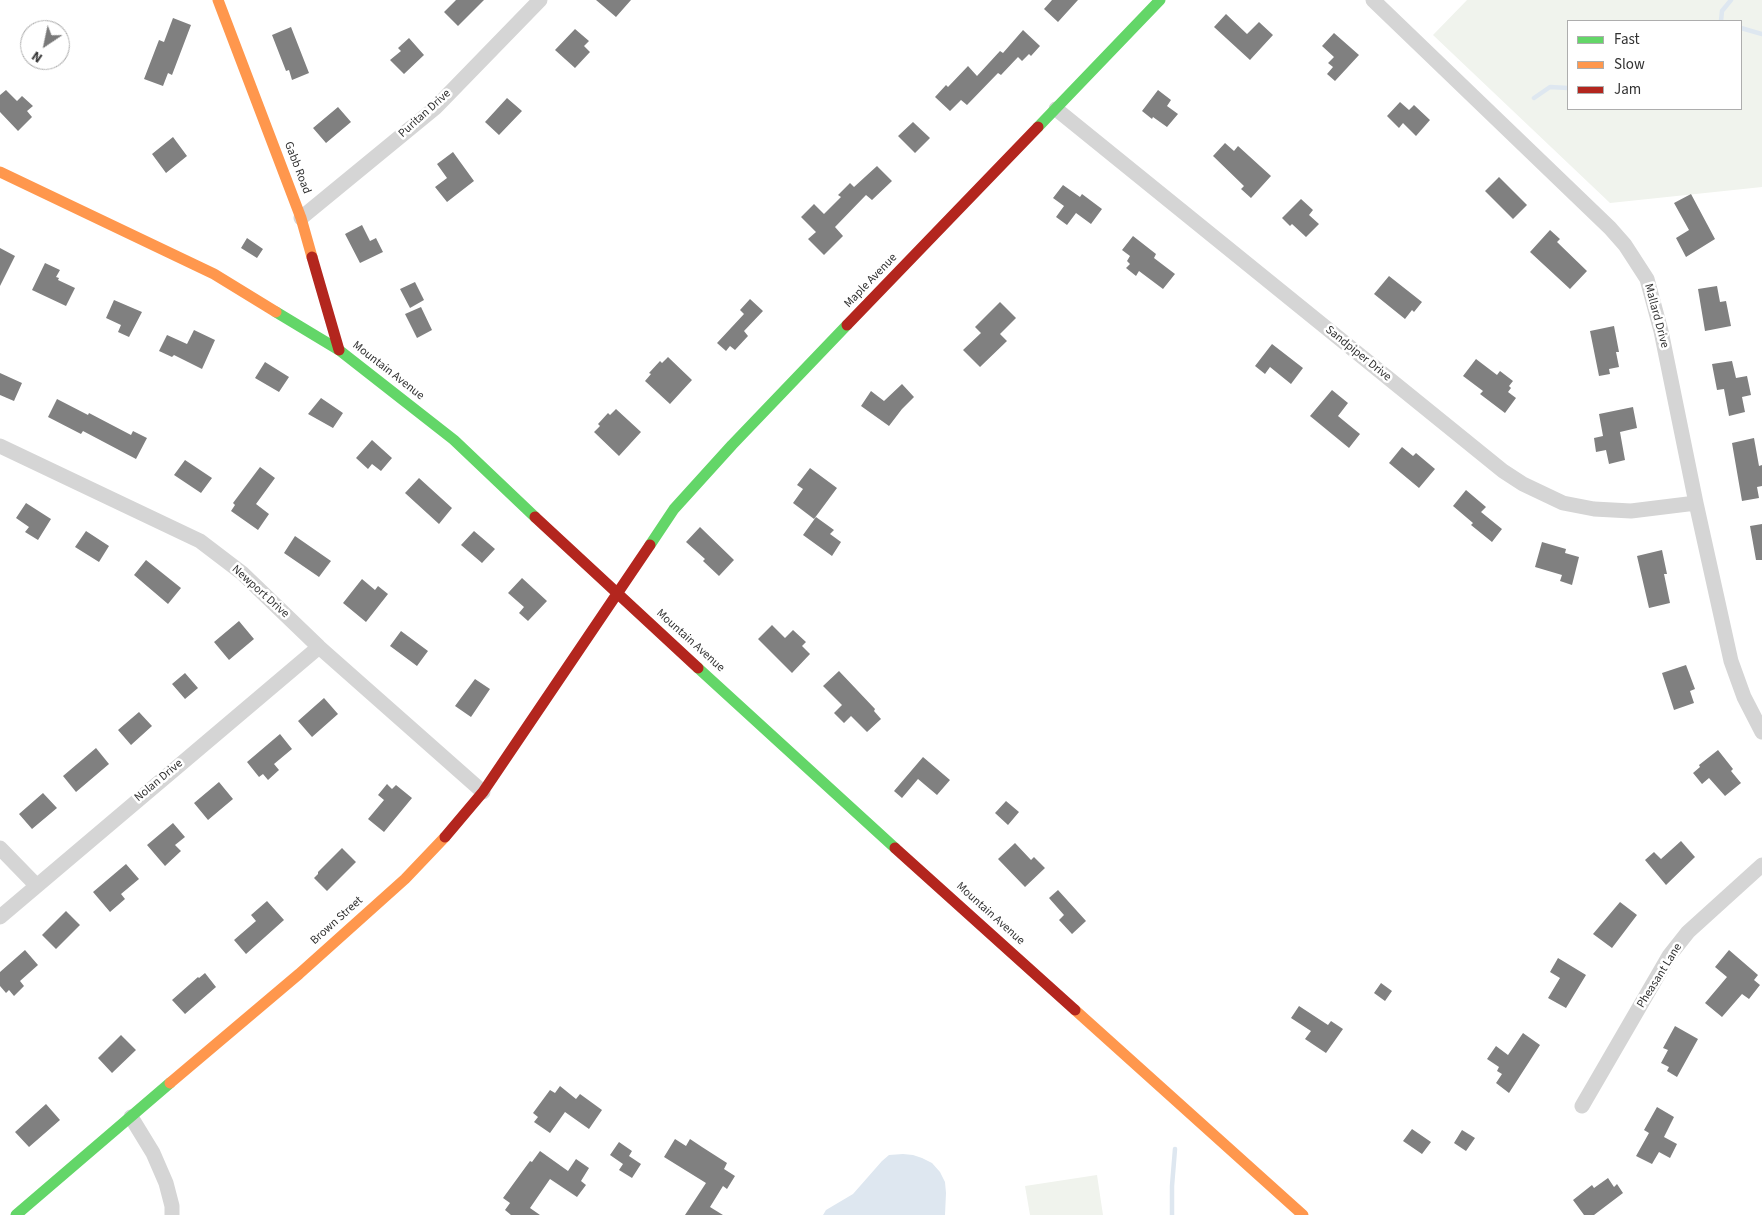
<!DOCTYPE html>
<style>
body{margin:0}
#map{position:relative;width:1762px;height:1215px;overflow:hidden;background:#fff;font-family:"Source Sans 3",sans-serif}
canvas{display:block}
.legend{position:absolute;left:1567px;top:20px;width:175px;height:90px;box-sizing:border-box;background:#fff;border:1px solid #adadad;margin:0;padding:6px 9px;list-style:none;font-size:15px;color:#313131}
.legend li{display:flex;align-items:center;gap:10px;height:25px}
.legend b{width:25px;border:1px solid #adadad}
.north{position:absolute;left:20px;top:20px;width:50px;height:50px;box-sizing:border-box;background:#fff;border:1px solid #adadad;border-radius:50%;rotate:214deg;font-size:14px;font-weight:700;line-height:20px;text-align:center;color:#313131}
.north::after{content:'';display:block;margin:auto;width:18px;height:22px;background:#797979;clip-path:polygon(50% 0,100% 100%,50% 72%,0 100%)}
</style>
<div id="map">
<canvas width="1762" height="1215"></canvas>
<ul class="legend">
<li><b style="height:6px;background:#63d668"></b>Fast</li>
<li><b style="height:6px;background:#ff974d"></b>Slow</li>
<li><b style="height:6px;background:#b3261e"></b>Jam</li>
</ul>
<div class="north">N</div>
</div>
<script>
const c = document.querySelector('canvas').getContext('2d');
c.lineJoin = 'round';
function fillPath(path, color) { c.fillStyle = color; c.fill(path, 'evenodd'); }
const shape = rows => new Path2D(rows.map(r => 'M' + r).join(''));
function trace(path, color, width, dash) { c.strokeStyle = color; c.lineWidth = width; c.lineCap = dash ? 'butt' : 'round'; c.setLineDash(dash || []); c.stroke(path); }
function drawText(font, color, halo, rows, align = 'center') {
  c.font = font + ' "Source Sans 3",sans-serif'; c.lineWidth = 5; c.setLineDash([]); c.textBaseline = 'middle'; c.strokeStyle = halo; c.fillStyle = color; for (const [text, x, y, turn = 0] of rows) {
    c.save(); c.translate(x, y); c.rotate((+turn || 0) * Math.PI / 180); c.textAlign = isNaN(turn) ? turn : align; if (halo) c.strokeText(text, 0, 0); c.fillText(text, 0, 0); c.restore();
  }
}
fillPath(shape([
 [1467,0,1762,0,1762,187,1610,203,1433,35],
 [1568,21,1741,21,1741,109,1568,109],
 [1097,1175,1103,1215,1030,1215,1025,1186]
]), '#f0f3ed');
fillPath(shape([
 [903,1154,913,1155,922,1158,932,1163,940,1172,945,1182,946,1193,945,1215,823,1215,826,1210,853,1194,882,1161,889,1155]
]), '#dee7f0');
trace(shape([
 [1721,21,1722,11,1731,0],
 [1741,28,1762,34],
 [1534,98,1550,87,1568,88],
 [1172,1215,1172,1186,1175,1149]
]), '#dee7f0', 4.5);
fillPath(shape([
 [456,0,484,0,458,26,444,12],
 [596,0,631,0,616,17],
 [1052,0,1078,0,1058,22,1044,9],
 [1226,14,1247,34,1259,22,1273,35,1250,60,1214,27],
 [173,18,191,25,172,75,168,73,163,86,144,79,159,40,164,42],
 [291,27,309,73,292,80,289,70,286,71,272,35],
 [575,29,589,41,584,46,590,52,575,68,555,50],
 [1023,30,1040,46,1031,56,1029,54,1022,61,1018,57,1001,75,998,73,967,105,961,100,950,111,935,97,946,85,948,87,968,66,977,76,1000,51,1003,53],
 [1334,33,1359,55,1335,81,1327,74,1333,67,1328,63,1334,57,1322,46],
 [409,38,424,55,404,74,390,60,401,51,398,48],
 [6,90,17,101,22,96,33,106,27,111,32,117,18,131,0,112,0,95],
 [1158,90,1171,100,1167,106,1178,114,1167,127,1153,117,1152,119,1142,111],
 [507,98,522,111,499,135,485,122],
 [1400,102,1409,110,1414,105,1430,120,1416,136,1403,123,1399,128,1387,116],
 [338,107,351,122,326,143,313,128],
 [913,122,930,138,915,153,898,136],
 [173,137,187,156,166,173,152,154],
 [1225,143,1234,151,1238,146,1271,176,1251,198,1241,189,1244,186,1213,156],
 [453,152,474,181,447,202,435,187,447,178,437,164],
 [877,166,892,181,872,200,866,195,835,227,843,236,824,255,808,239,816,232,801,217,814,204,824,214,841,197,838,195,850,183,854,187],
 [1499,177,1527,205,1513,219,1485,191],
 [1063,185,1080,197,1082,194,1102,209,1091,224,1076,213,1067,225,1056,217,1064,206,1053,198],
 [1691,194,1715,239,1686,257,1676,238,1689,230,1674,203],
 [1301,199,1313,210,1309,215,1319,224,1306,237,1292,224,1290,226,1282,218],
 [362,225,370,241,376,238,383,252,360,263,345,234],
 [1550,230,1560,239,1557,242,1587,271,1570,289,1530,252],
 [1133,236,1156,254,1154,258,1175,274,1163,289,1139,271,1136,276,1126,268,1130,264,1127,261,1130,256,1122,250],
 [247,238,263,249,257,258,241,248],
 [0,248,15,256,0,286],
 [45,263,60,270,56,277,59,278,58,280,75,288,66,306,32,290],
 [1389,276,1422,302,1414,312,1412,310,1405,319,1374,294],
 [415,282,424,300,410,308,400,289],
 [1717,286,1720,302,1726,301,1731,326,1705,331,1698,289],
 [750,299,763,311,744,331,748,336,735,350,730,346,726,351,717,343,744,314,740,310],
 [114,300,142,312,129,337,118,332,121,325,106,318],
 [1000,302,1016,318,1000,334,1007,341,980,367,963,350,981,333,975,327],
 [421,307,432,330,417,338,405,314],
 [1614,326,1619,352,1616,352,1619,367,1609,369,1610,374,1599,376,1590,331],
 [194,330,215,340,202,369,174,355,172,357,159,351,167,335,187,344],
 [1272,344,1303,368,1291,384,1270,367,1265,374,1255,366],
 [668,357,692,380,670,404,645,381,651,374,649,373,660,361,662,363],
 [1476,359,1497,375,1500,371,1513,381,1509,386,1511,388,1508,392,1516,398,1505,413,1480,394,1483,391,1463,376],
 [1732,361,1736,378,1747,376,1751,395,1742,397,1745,412,1729,416,1724,389,1717,390,1712,364],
 [265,362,289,377,279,392,255,378],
 [0,373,22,383,14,401,0,395],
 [902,384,914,397,902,409,889,426,861,406,871,391,884,401],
 [1332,390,1348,403,1338,416,1360,434,1349,448,1310,416],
 [321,398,343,413,333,428,308,414],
 [57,399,88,415,89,413,131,435,133,431,147,438,136,459,83,431,81,434,48,417],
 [1633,407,1637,428,1620,432,1625,460,1609,464,1606,450,1596,452,1594,438,1603,436,1599,414],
 [616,409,641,432,619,456,594,432,600,426,598,424,608,413,610,415],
 [1754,438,1759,466,1762,465,1762,486,1757,487,1759,498,1742,501,1732,443],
 [372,440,392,458,381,471,372,464,368,469,356,458],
 [1402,447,1413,456,1416,453,1435,469,1419,488,1389,463],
 [185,460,212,478,201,493,174,475],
 [260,467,275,478,256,504,269,514,258,530,231,511,235,505,233,503],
 [810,468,837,488,814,519,793,503,803,489,797,485],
 [419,478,452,508,439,524,405,493],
 [1466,490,1486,507,1481,512,1502,529,1492,542,1471,525,1473,523,1453,506],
 [26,503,51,519,38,540,25,532,29,527,16,518],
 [816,517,834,530,830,534,841,542,832,556,803,535],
 [1762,524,1762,560,1756,560,1750,526],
 [700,527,734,560,719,576,703,561,705,559,686,542],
 [86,531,109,546,99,562,75,547],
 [474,531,495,549,482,563,461,545],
 [295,536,331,561,319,577,284,553],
 [1542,542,1566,549,1565,553,1579,557,1572,585,1560,581,1562,575,1535,567],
 [1662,550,1667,574,1664,574,1670,603,1649,608,1637,556],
 [146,560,181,588,168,604,134,575],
 [522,578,547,601,528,621,519,613,524,607,508,593],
 [362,579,375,590,378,586,388,594,366,622,343,603],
 [239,621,254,639,229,660,214,642],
 [772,625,785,638,793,630,806,642,802,646,810,654,792,673,758,639],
 [401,631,428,651,417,666,390,646],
 [1686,665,1695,689,1690,691,1694,703,1674,710,1662,673],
 [839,671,875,709,874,711,881,719,867,732,851,716,844,723,834,713,842,705,823,686],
 [185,673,198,688,185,699,172,684],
 [475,679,490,689,471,717,455,706],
 [324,698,338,714,312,737,298,721],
 [139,712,152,726,131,745,118,730],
 [280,734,292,749,274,764,279,770,268,780,263,774,259,777,247,762],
 [96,748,109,764,76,792,63,776],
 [1718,750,1733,769,1731,771,1741,783,1725,796,1709,778,1702,784,1693,773,1700,767,1699,765],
 [923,757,950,780,937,795,918,779,902,798,894,791],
 [219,782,233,799,208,820,194,803],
 [387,784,392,789,396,785,412,798,384,832,368,819,384,800,378,795],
 [43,793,57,808,32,829,19,814],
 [1006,801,1019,812,1008,825,995,813],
 [173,823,185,837,175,845,181,851,165,866,147,845],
 [1681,841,1695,857,1666,885,1645,860,1654,852,1661,859],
 [1015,843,1031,860,1034,857,1045,868,1025,887,998,859],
 [342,848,356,862,327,891,314,878,318,874,318,872],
 [126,864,139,879,121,894,125,899,110,912,93,892],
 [1058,890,1086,921,1072,934,1059,920,1064,915,1049,898],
 [267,901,284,920,246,954,234,940,256,921,251,915],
 [1620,902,1637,915,1612,948,1593,934],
 [66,911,80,925,56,949,42,935],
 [25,950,38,965,20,981,24,986,14,996,9,990,6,993,0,986,0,972],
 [1729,950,1758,975,1754,980,1760,985,1749,999,1742,994,1722,1017,1705,1003,1727,977,1715,967],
 [1558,958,1586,975,1566,1008,1548,998,1560,978,1550,972],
 [205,973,216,987,185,1014,172,1000,198,977,199,978],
 [1381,983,1392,991,1385,1001,1374,993],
 [1299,1006,1328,1025,1331,1021,1343,1029,1326,1053,1305,1039,1311,1031,1291,1018],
 [1675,1026,1698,1039,1677,1077,1667,1071,1669,1067,1661,1063,1668,1050,1663,1048],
 [1523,1033,1540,1045,1509,1093,1496,1083,1502,1074,1497,1071,1499,1067,1487,1059,1496,1046,1508,1055],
 [121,1035,136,1050,112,1073,98,1058],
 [560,1086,576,1099,580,1094,602,1110,589,1129,565,1112,550,1133,534,1122,538,1117,533,1113,550,1090,555,1093],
 [46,1104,60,1120,29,1147,15,1132],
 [1657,1107,1674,1117,1664,1137,1677,1144,1670,1158,1659,1152,1652,1164,1636,1156,1649,1133,1644,1130],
 [1412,1129,1431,1142,1422,1154,1403,1141],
 [1462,1130,1475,1138,1466,1151,1454,1143],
 [675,1139,686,1146,690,1139,702,1147,727,1163,724,1169,735,1176,727,1189,723,1186,710,1207,723,1215,685,1215,706,1183,664,1157],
 [619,1142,632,1151,629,1156,641,1164,632,1178,619,1170,623,1164,610,1155],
 [540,1151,568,1171,576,1159,589,1168,581,1181,586,1185,577,1197,550,1179,530,1208,540,1215,511,1215,505,1210,510,1203,503,1198,530,1161,532,1162],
 [1608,1178,1614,1187,1617,1184,1623,1193,1594,1215,1584,1215,1573,1200,1592,1185,1594,1188]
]), '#808080');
trace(shape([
 [1373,0,1610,228,1625,245,1647,279,1661,331,1696,503,1731,661,1744,697,1762,732],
 [1056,109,1503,471,1523,484,1563,503,1594,509,1631,511,1696,503],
 [301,218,435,108,540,0],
 [0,446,200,541,242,573,319,647,483,792],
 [0,848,36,885],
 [0,917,319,647],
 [1582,1106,1669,956,1688,932,1762,865],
 [131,1117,153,1153,166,1183,172,1206,172,1215]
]), '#d5d5d5', 15);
trace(shape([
 [1038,127,1160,0],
 [276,312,339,350,454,440,535,517],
 [650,545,674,509,732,445,847,325],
 [698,668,895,848],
 [16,1215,170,1083]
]), '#63d668', 11);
trace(shape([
 [218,0,301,218,312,257],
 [0,172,214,274,276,312],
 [1075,1010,1303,1215],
 [170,1083,299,974,405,879,445,837]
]), '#ff974d', 11);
trace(shape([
 [312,257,339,350],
 [847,325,1038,127],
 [535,517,698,668],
 [445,837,483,792,650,545],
 [895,848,1075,1010]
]), '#b3261e', 11);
drawText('12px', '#313131', '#fff', [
 ["Puritan Drive",425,114,-42],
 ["Gabb Road",297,168,69],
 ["Maple Avenue",871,281,-46],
 ["Mallard Drive",1656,316,75],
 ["Sandpiper Drive",1358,354,39],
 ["Mountain Avenue",388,371,38],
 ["Newport Drive",260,592,42],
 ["Mountain Avenue",690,641,42],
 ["Nolan Drive",159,781,-40],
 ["Mountain Avenue",990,914,42],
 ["Brown Street",337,921,-42],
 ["Pheasant Lane",1660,976,-58]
]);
</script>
